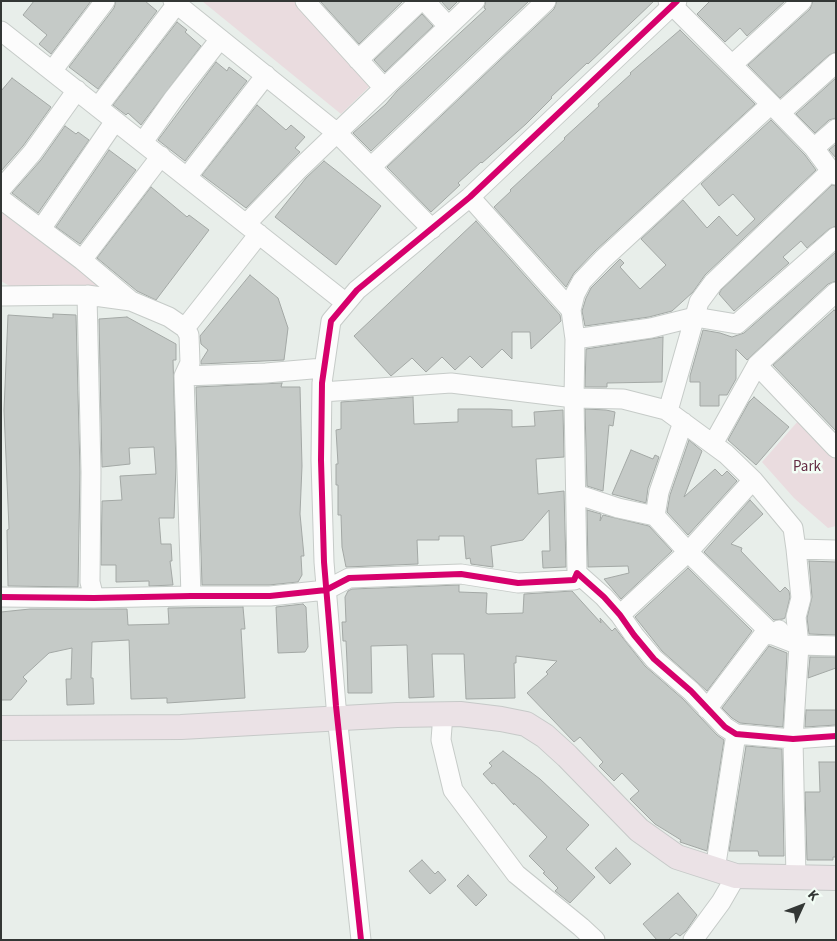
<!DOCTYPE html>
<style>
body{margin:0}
#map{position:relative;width:837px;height:941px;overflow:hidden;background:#e8eeea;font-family:"Source Sans 3",sans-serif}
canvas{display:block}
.frame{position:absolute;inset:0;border:2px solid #333735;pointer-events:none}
.north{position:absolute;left:777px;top:881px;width:50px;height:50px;-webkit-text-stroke:4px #f3fef6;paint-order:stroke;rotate:47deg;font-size:14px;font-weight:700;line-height:20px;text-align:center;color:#333735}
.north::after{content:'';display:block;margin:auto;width:18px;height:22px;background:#333735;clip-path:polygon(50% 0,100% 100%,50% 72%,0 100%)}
</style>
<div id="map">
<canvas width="837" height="941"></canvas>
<div class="frame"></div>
<div class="north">K</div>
</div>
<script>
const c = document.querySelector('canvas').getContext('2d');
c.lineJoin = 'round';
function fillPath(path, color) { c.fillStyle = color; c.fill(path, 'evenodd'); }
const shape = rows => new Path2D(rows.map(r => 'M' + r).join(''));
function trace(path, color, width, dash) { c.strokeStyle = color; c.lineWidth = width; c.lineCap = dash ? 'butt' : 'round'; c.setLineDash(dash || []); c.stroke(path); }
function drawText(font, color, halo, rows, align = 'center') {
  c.font = font + ' "Source Sans 3",sans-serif'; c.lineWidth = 5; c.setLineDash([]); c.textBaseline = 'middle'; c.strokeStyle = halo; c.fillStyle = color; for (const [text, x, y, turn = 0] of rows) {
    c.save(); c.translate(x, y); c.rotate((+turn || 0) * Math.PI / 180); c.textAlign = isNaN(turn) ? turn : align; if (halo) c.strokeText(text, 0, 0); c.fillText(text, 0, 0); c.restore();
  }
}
fillPath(shape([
 [202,1,297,1,373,83,341,114],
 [1,199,100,287,20,292,1,281],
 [799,420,836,455,836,526,828,528,794,498,762,462]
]), '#eadcdf');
const building = shape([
 [34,1,91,1,51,54,39,44,47,35,23,15,34,1],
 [116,1,145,1,157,11,98,89,69,67,114,8,116,1],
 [320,1,403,1,359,44,320,1],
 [441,1,458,1,449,10,441,1],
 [486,1,529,1,371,151,353,133,386,104,397,91,486,9,484,8,486,1],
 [557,1,654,1,588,64,587,63,551,97,552,98,526,124,482,163,481,162,458,183,460,185,431,212,387,167,554,9,557,1],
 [710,1,785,1,747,36,740,28,725,42,697,14,710,1],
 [813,1,836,1,836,52,829,55,780,98,748,65,810,9,813,1],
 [422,14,433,26,385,72,374,60,422,14],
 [177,22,187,30,185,32,201,46,141,125,128,113,126,115,113,105,177,22],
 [680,30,755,104,595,251,574,273,566,287,494,207,511,191,510,190,565,139,564,138,599,106,598,104,631,74,630,73,680,30],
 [216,62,227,71,229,67,247,81,185,161,158,140,216,62],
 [12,78,51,107,23,146,1,171,1,91,12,78],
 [836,78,836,118,829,120,815,133,796,114,836,78],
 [257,105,286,130,291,125,305,137,295,148,300,152,246,208,202,175,257,105],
 [771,120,805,155,816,170,705,275,693,292,672,311,649,317,585,326,582,311,586,298,591,288,620,259,624,263,620,267,640,289,666,265,641,239,683,200,707,228,719,216,737,236,755,219,733,194,719,206,701,184,771,120],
 [65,126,76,134,78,132,89,140,38,213,12,193,41,160,65,126],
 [836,144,836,158,829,150,836,144],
 [109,150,136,170,80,244,56,227,109,150],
 [324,161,381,206,336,265,275,217,306,178,324,161],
 [832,185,836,186,836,226,829,229,807,248,801,241,783,257,789,263,734,311,719,294,721,290,832,185],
 [151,187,187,217,189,215,209,230,156,300,137,291,97,258,151,187],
 [476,221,560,315,561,321,531,349,530,332,512,332,512,359,502,349,482,368,470,356,455,370,442,357,426,372,412,358,391,376,354,336,476,221],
 [836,252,836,281,828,284,747,360,736,349,736,379,727,395,719,395,719,406,700,406,700,382,690,382,690,376,703,330,720,333,732,337,744,333,836,252],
 [250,275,278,298,288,328,284,360,201,364,201,361,208,350,201,344,200,336,250,275],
 [834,310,836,312,836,431,773,365,834,310],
 [53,314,76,315,80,472,78,587,8,586,7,530,9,529,4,410,8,315,53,318,53,314],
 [127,317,176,344,176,360,173,360,176,466,174,518,159,518,161,544,171,544,172,561,170,561,173,585,149,586,149,581,116,582,116,565,101,565,102,501,122,500,120,476,156,474,154,447,129,448,130,464,102,467,99,319,127,317],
 [663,337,662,382,607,383,607,387,585,387,586,349,663,337],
 [282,383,281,387,300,387,302,466,300,514,304,556,301,556,302,575,298,582,269,585,202,585,196,387,282,383],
 [413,397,414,424,458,422,458,409,491,409,512,410,512,427,535,426,534,412,563,410,564,457,536,459,538,494,564,491,566,567,543,568,542,551,550,551,549,510,523,540,491,546,493,567,471,564,470,558,466,559,464,536,439,536,439,540,417,540,418,564,346,567,342,547,341,515,338,515,338,485,336,485,336,464,338,464,336,430,341,429,341,402,413,397],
 [754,397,789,427,756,465,728,440,749,402,754,397],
 [585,409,606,410,615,412,613,426,609,425,603,491,587,486,585,409],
 [689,440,702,451,684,497,715,469,722,476,727,471,737,481,688,535,667,512,670,495,689,440],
 [631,450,653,459,655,455,659,457,648,488,646,503,612,494,631,450],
 [750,500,763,514,731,544,742,548,741,551,780,592,785,587,789,591,790,597,785,618,783,619,774,620,704,552,750,500],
 [587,510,601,514,600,521,603,515,649,526,672,551,621,599,604,579,629,573,628,566,588,567,587,510],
 [809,561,836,562,836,635,809,634,807,618,812,597,809,561],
 [688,568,752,631,707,691,662,651,635,617,688,568],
 [459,585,459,592,487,593,486,613,488,614,523,613,524,594,572,591,601,623,600,618,612,631,615,628,645,666,683,699,717,735,724,740,707,851,680,842,681,840,655,824,630,799,639,791,622,773,614,781,599,766,603,762,580,737,574,742,527,693,548,674,546,672,557,661,516,656,516,663,514,663,515,698,466,699,464,654,432,654,434,697,409,698,407,645,371,646,372,693,348,693,347,662,346,641,343,641,342,622,346,622,345,597,348,591,352,589,459,585],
 [303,604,306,607,308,647,305,652,278,653,276,607,303,604],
 [243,607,245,629,241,629,245,698,167,703,167,698,131,699,129,640,92,642,91,678,93,678,94,704,67,705,66,679,71,679,72,648,49,653,23,677,27,681,11,700,1,700,1,612,30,609,127,609,128,625,169,624,168,608,243,607],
 [769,646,787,653,783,727,740,723,732,718,722,708,769,646],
 [810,657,836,657,836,668,808,678,810,657],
 [806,710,836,710,836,725,805,727,806,710],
 [746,746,782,749,784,856,759,856,758,851,729,851,746,746],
 [503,751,540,779,589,825,566,849,595,877,570,903,555,891,558,888,543,873,545,872,529,856,547,837,514,803,514,805,494,783,492,784,483,774,492,766,489,763,503,751],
 [819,762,836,762,836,857,833,857,833,860,807,860,805,792,820,792,819,762],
 [616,848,631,864,610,884,595,868,616,848],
 [422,860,435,874,438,871,446,880,430,894,409,871,422,860],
 [468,875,487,895,476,906,457,886,468,875],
 [678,893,697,915,686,931,680,936,676,933,668,940,657,940,643,924,678,893]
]);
fillPath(building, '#c5cac7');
trace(building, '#a3a8a5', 1);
const minor = shape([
 [173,1,337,133,432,229],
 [305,1,384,88],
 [425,1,448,26],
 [668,1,780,113,814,148,831,171,836,175],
 [1,31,346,303],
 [358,60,420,1],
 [732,65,802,1],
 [52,71,105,1],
 [98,107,179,1],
 [780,113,836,63],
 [143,142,174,98,220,39],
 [814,148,836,129],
 [371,167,546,1],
 [187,177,266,75],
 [1,189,32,153,77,90],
 [470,197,571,310],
 [1,199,82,260,161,156],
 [246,224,298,170,475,1],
 [41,229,115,121],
 [82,260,131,301],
 [87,295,91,472,90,582,94,598],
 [1,296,87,295,131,301,169,317,185,328,189,335,190,363,184,376,191,596],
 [185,328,259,234],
 [575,339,651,328,695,317,737,324,836,237],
 [757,365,836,448],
 [184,376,266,373,323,368],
 [322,392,451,383,574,398,623,399,666,410,726,454,753,480,793,528,796,549,801,598,796,617,799,645,793,739,796,878],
 [668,411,699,302,713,283,831,171],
 [713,444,757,365,836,292],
 [576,494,618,508,655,516,688,552,773,635,799,645,836,646],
 [655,516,659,492,683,422],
 [796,549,836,550],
 [577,573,574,398,575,339,571,310,575,294,582,281,603,259,770,105],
 [1,597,94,598,191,596,270,596,326,590,349,578,461,574,518,583,574,580,577,573,604,597,620,615,634,635,654,659,691,691,725,727,736,734,793,739,836,736],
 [620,615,688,552,753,480],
 [707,709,764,634,773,635,779,630],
 [443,714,441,740,453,790,516,874,581,927,595,940],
 [715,870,736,734],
 [361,940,336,706,324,562,321,460,322,383,331,321,357,290,470,197,677,1],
 [693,940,721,902,736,876]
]);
const major = shape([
 [1,728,181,727,397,715,460,714,501,719,526,724,545,736,567,756,639,830,677,857,736,876,836,878]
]);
trace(minor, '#c6cbc8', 21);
trace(major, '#c6c9c8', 26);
trace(minor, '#fcfcfc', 19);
trace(major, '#ebe2e6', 24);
trace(shape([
 [1,597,94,598,191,596,270,596,326,590,349,578,461,574,518,583,574,580,577,573,604,597,620,615,634,635,654,659,691,691,725,727,736,734,793,739,836,736],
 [361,940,336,706,324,562,321,460,322,383,331,321,357,290,470,197,677,1]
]), '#d6006c', 6);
drawText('15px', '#632b42', '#f3fef6', [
 ["Park",807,468]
]);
</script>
